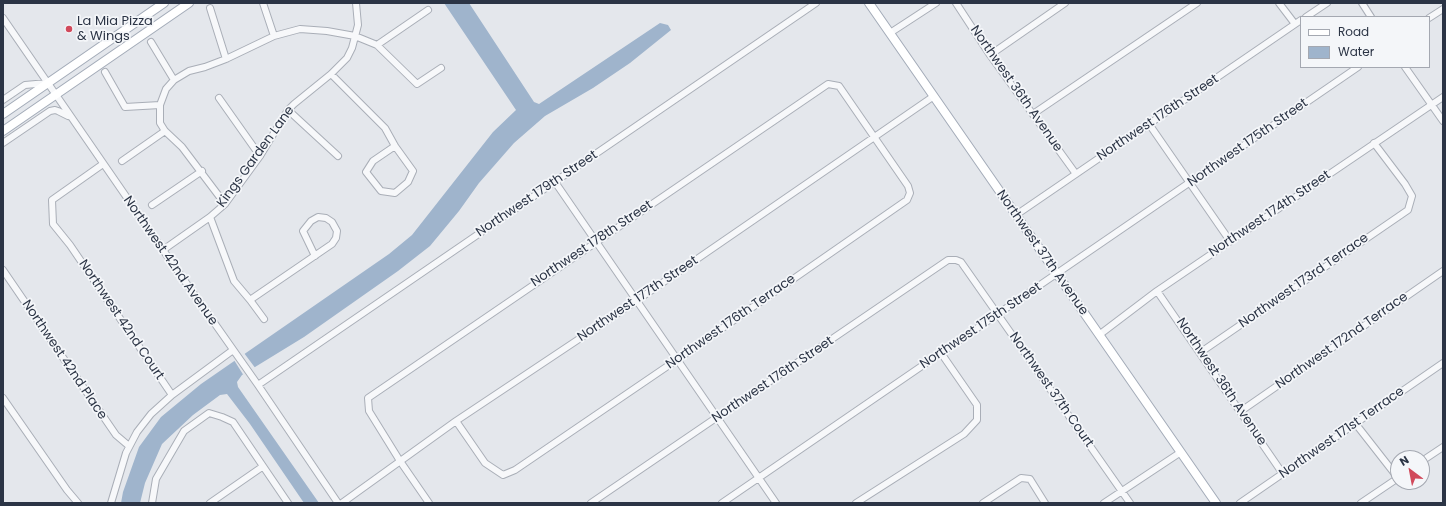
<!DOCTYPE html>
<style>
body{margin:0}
#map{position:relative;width:1446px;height:506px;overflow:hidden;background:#e4e7ec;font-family:Poppins,sans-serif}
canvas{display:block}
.frame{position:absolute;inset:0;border:4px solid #2b3445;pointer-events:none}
.legend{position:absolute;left:1300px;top:16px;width:130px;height:52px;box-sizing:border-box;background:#f4f6f9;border:1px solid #a4a8b1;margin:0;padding:5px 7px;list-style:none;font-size:12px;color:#2b3445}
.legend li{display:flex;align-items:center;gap:8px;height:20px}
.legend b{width:20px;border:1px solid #a4a8b1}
.north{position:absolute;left:1390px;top:450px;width:40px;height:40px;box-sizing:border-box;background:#f4f6f9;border:1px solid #a4a8b1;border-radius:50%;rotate:328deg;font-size:11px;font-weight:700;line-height:16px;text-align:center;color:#2b3445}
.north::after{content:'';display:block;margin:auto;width:14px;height:18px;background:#d1495b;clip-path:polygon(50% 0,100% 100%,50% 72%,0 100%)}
</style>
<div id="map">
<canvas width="1446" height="506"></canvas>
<div class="frame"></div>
<ul class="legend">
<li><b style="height:5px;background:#fff"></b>Road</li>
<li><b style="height:11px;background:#9fb4cc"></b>Water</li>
</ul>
<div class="north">N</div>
</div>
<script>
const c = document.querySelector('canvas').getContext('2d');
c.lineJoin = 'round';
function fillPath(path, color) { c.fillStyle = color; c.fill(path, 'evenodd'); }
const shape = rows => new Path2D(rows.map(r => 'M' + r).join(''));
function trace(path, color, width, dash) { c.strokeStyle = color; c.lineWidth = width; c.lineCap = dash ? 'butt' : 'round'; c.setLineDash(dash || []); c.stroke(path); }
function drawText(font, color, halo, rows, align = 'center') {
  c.font = font + ' Poppins,sans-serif'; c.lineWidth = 3.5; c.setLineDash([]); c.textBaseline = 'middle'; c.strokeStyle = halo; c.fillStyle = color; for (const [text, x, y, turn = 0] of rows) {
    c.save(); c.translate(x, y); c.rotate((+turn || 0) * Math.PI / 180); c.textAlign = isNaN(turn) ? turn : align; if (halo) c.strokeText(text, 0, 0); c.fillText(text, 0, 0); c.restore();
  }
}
fillPath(shape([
 [444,3,469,3,534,102,539,104,660,23,668,25,671,30,630,63,593,88,545,116,514,143,479,183,459,211,430,246,398,271,304,337,242,375,237,382,238,387,319,503,304,503,250,424,227,394,220,395,193,415,162,444,145,483,140,503,121,503,123,492,139,447,161,417,201,384,389,254,412,235,493,132,516,110]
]), '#9fb4cc');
fillPath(shape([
 [244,353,256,369,244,376,234,360]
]), '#e4e7ec');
const minor = shape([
 [263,3,274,36],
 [956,3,990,55,1076,174],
 [1279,3,1295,24],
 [1362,3,1371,17],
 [210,8,226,59],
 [1306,17,1327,3],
 [3,18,163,250,258,385,338,503],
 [1429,18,1443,9],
 [890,33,936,3],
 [151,42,174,80],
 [377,45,428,10],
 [990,55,1065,3],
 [1405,67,1443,121],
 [105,72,125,107,160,105],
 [331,74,385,128,395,146],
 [219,98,260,156],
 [3,100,25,85,47,83],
 [288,110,338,156],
 [1033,114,1197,3],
 [1149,124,1230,241],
 [3,143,50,111,55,110,58,111,68,116],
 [395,146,413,171,408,182,395,193,381,191,366,172,373,161,395,146],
 [122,161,165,131],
 [103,164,52,200,53,224,70,245,172,395],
 [555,182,776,503],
 [225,204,182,147,165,131,160,123,160,105,166,89,174,80,189,71,205,67,226,59,274,36,300,29,327,31,355,36,377,45,417,84,441,68],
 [152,205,202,171],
 [1016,215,1301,20],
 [210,217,234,281,250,300,332,244,336,238,337,231,332,222,326,218,318,217,311,221,303,231,315,256],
 [163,250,210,217,225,204,260,156,288,110,294,104,331,74,347,58,352,48,358,25,356,3],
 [3,270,116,435,129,446],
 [1157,291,1283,474],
 [250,300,264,319],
 [1099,335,1157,291,1443,97],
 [1201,352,1408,210,1412,196,1405,184,1374,143],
 [258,385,816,3],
 [3,398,67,490,78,503],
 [1241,411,1443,271],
 [1355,423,1398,478],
 [1422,461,1443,447],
 [111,503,126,453,137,432,151,414,172,395,233,350],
 [152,503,156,479,184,431,209,413,222,417,233,422,288,503],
 [210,503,262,467],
 [342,503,456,421,636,301,934,96],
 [429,503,400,461,369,411,368,398,828,84,839,86,908,186,910,193,907,200,678,359,515,470,503,475,485,463,456,421],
 [591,503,948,260,956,260,961,262,1130,503],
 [722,503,1358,67],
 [856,503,964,434,977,420,977,405,941,353],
 [983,503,1021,478,1030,479,1045,503],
 [1104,503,1181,452],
 [1240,503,1443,363],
 [1361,503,1398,478]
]);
const major = shape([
 [869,3,1216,503],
 [3,114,164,3],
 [3,131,189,3]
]);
trace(minor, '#a9aeb7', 8);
trace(major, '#a3abb8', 10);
trace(minor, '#f7f8fa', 6);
trace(major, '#fff', 8);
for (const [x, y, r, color] of [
 [69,29,4,"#d1495b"]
]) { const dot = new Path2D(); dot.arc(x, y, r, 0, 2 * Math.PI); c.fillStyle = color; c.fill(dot); trace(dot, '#f4f6f9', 1.5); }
drawText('13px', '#2b3445', '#f4f6f9', [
 ["La Mia Pizza",77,22],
 ["& Wings",77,37]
], 'left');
drawText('13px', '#2b3445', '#f4f6f9', [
 ["Northwest 36th Avenue",1016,89,55],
 ["Northwest 176th Street",1158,118,-34],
 ["Northwest 175th Street",1248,143,-35],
 ["Kings Garden Lane",256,157,-54],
 ["Northwest 179th Street",537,194,-34],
 ["Northwest 174th Street",1270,214,-34],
 ["Northwest 178th Street",592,244,-34],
 ["Northwest 37th Avenue",1042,253,55],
 ["Northwest 42nd Avenue",170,261,55],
 ["Northwest 173rd Terrace",1304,281,-35],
 ["Northwest 177th Street",638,299,-34],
 ["Northwest 42nd Court",121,320,56],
 ["Northwest 176th Terrace",731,322,-35],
 ["Northwest 175th Street",981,326,-34],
 ["Northwest 172nd Terrace",1342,341,-35],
 ["Northwest 42nd Place",64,360,56],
 ["Northwest 176th Street",773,380,-34],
 ["Northwest 36th Avenue",1221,382,56],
 ["Northwest 37th Court",1051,390,55],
 ["Northwest 171st Terrace",1342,433,-35]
]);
</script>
